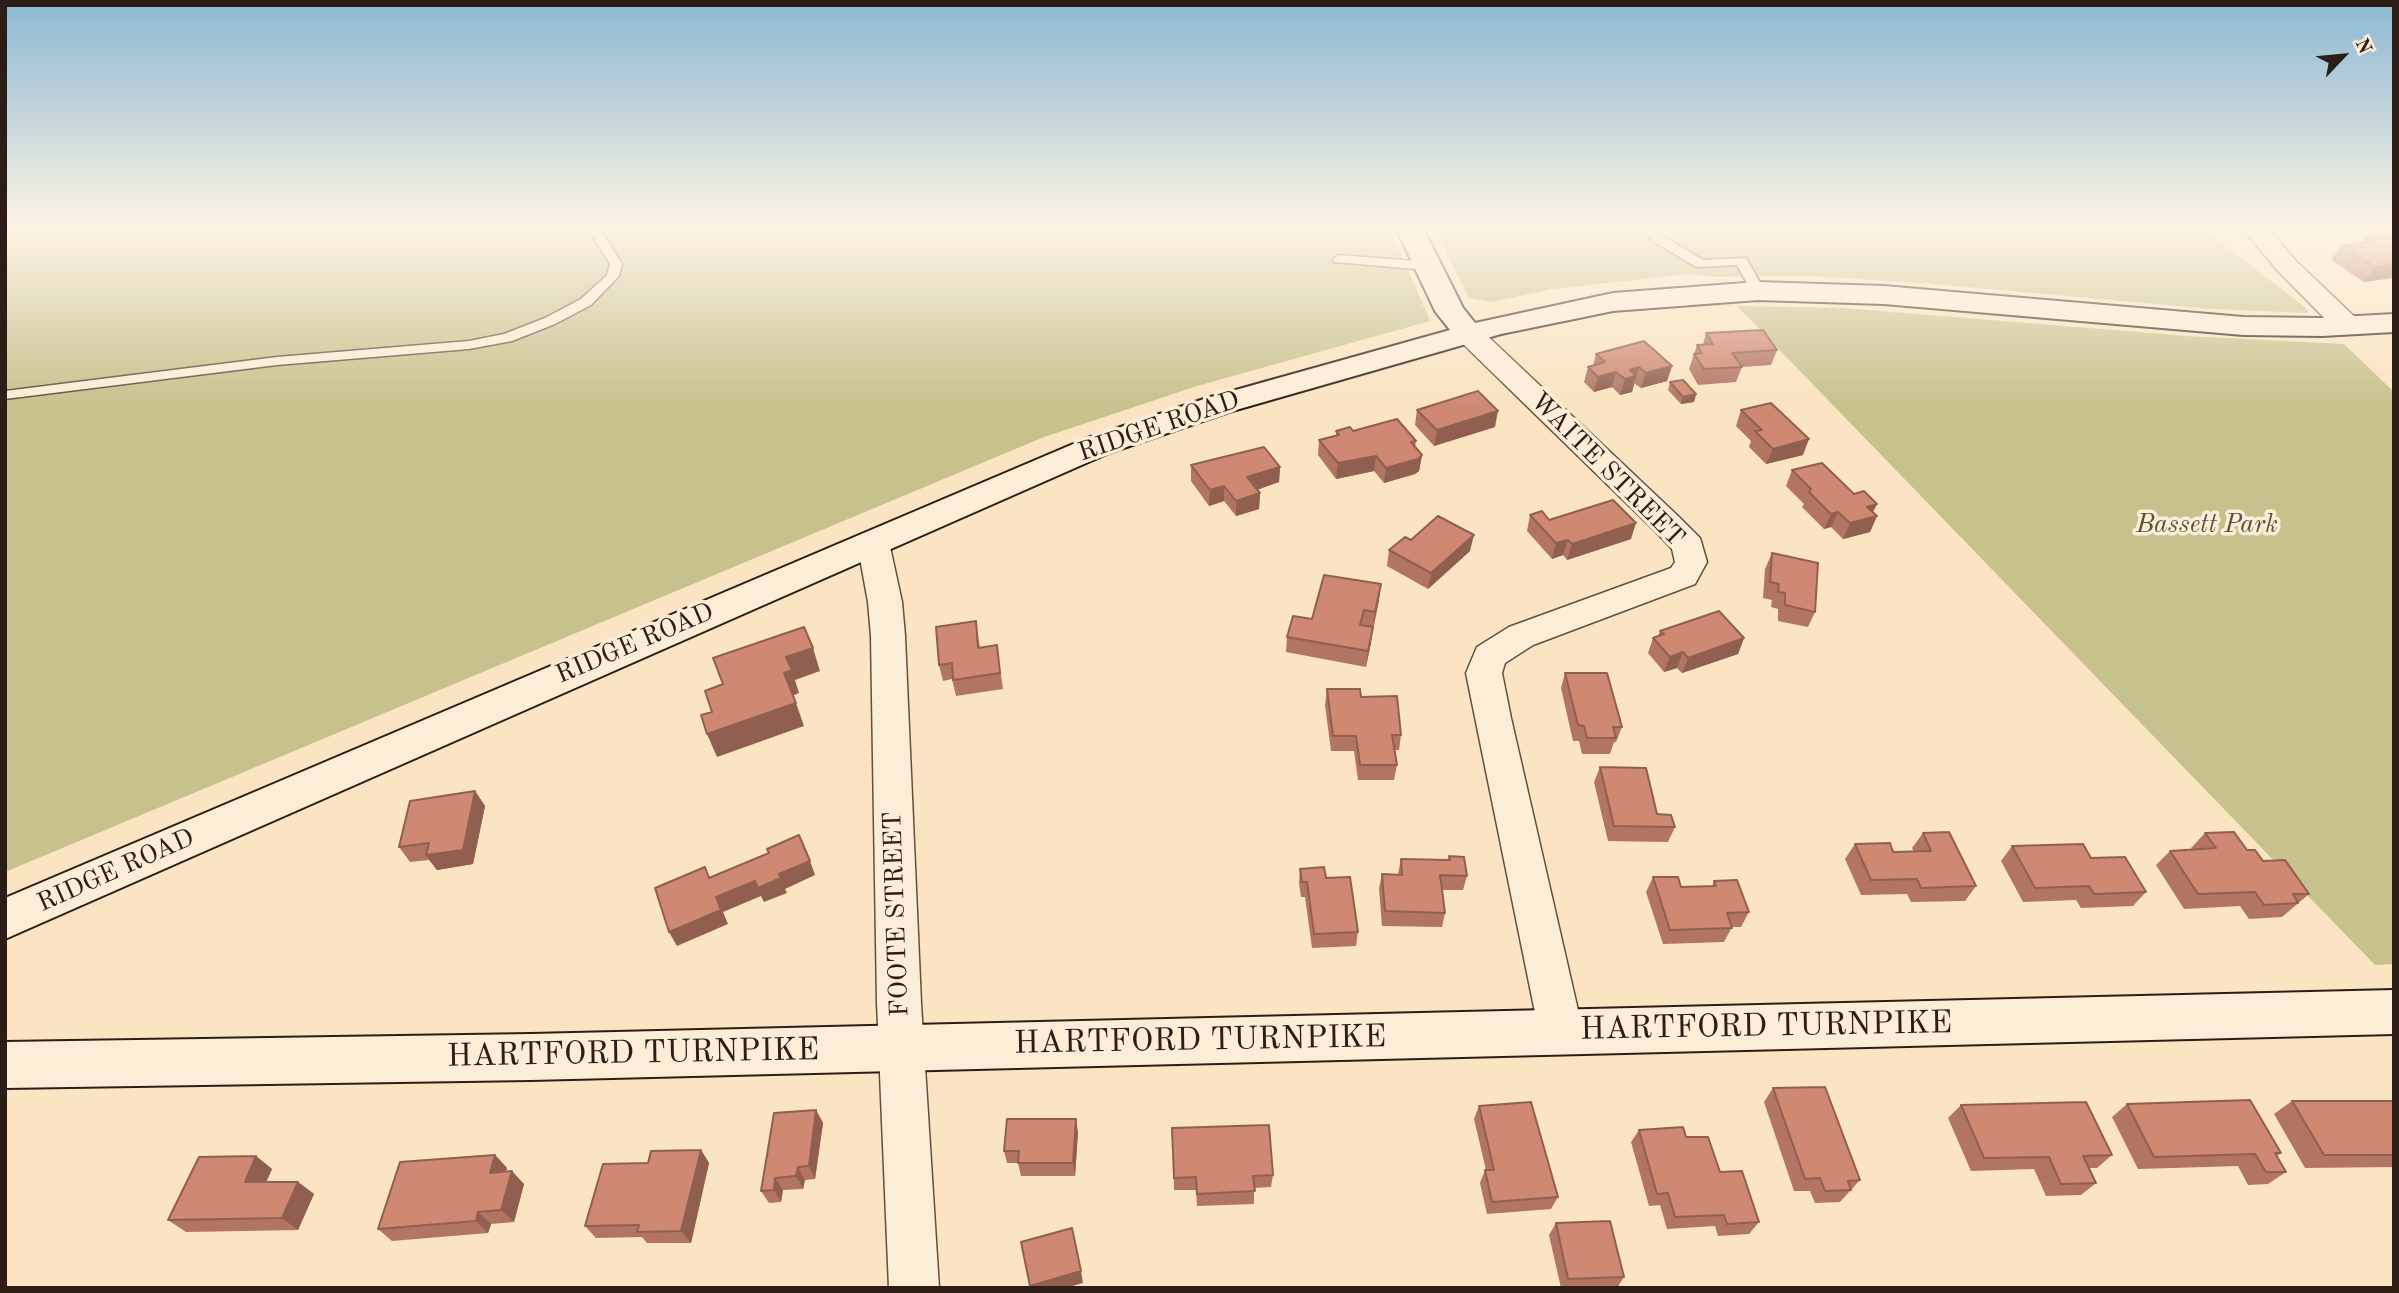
<!DOCTYPE html>
<style>
body{margin:0}
#map{position:relative;width:2399px;height:1293px;overflow:hidden;background:#fae4c1;font-family:"Old Standard TT",serif}
canvas{display:block}
.frame{position:absolute;inset:0;border:7px solid #2c1d17;pointer-events:none}
.north{position:absolute;left:2308px;top:21px;width:70px;height:70px;-webkit-text-stroke:5px #fcedd7;paint-order:stroke;rotate:64deg;font-size:19px;font-weight:700;line-height:28px;text-align:center;color:#2c1d17}
.north::after{content:'';display:block;margin:auto;width:24px;height:32px;background:#2c1d17;clip-path:polygon(50% 0,100% 100%,50% 72%,0 100%)}
</style>
<div id="map">
<canvas width="2399" height="1293"></canvas>
<div class="frame"></div>
<div class="north">N</div>
</div>
<script>
const c = document.querySelector('canvas').getContext('2d');
c.lineJoin = 'round';
function fillPath(path, color) { c.fillStyle = color; c.fill(path, 'evenodd'); }
const shape = rows => new Path2D(rows.map(r => 'M' + r).join(''));
function trace(path, color, width, dash) { c.strokeStyle = color; c.lineWidth = width; c.lineCap = dash ? 'butt' : 'round'; c.setLineDash(dash || []); c.stroke(path); }
function drawText(font, color, halo, rows, align = 'center') {
  c.font = font + ' "Old Standard TT",serif'; c.lineWidth = 7; c.setLineDash([]); c.textBaseline = 'middle'; c.strokeStyle = halo; c.fillStyle = color; for (const [text, x, y, turn = 0] of rows) {
    c.save(); c.translate(x, y); c.rotate((+turn || 0) * Math.PI / 180); c.textAlign = isNaN(turn) ? turn : align; if (halo) c.strokeText(text, 0, 0); c.fillText(text, 0, 0); c.restore();
  }
}
fillPath(shape([
 [5,226,1389,226,1430,321,1197,386,1044,437,5,872],
 [1433,226,2200,226,2307,309,2308,313,2212,309,1922,283,1809,276,1715,277,1688,274,1552,289,1491,302,1469,298],
 [1737,306,1844,308,2187,336,2344,344,2394,392,2394,964,2375,965]
]), '#c6c18d');
const lane = shape([
 [586,226,598,226,622,264,619,276,591,305,555,324,512,341,469,349,277,365,5,399,5,391,277,357,469,341,504,334,545,318,581,299,607,275,610,264,586,226],
 [1641,226,1654,226,1661,235,1703,260,1746,258,1765,291,1758,295,1753,294,1737,265,1696,267,1653,241,1641,226],
 [1339,255,1428,262,1434,266,1428,270,1334,262,1333,259,1339,255]
]);
const street = shape([
 [2240,226,2266,226,2296,261,2358,320,2362,326,2358,332,2348,334,2338,332,2278,271,2240,226],
 [1468,325,1478,327,1678,516,1700,538,1707,562,1695,584,1533,645,1505,663,1502,673,1511,718,1583,1032,1577,1047,1561,1053,1545,1047,1539,1032,1466,673,1477,647,1509,627,1671,568,1675,562,1672,549,1656,532,1458,339,1454,333,1458,327,1468,325],
 [873,531,884,534,889,542,902,602,905,636,921,1003,939,1288,889,1288,877,1003,871,636,868,602,857,542,862,534,873,531]
]);
const secondary = shape([
 [1395,226,1422,226,1463,308,1475,323,1613,293,1758,282,1884,286,2243,317,2322,318,2394,314,2394,332,2322,336,2243,335,1884,304,1758,300,1613,311,1501,334,1229,412,1109,453,5,939,5,898,1085,439,1207,398,1450,330,1435,311,1395,226],
 [2394,990,2394,1034,531,1080,5,1088,5,1042,531,1034,2394,990]
]);
trace(lane, '#604f42', 3);
trace(street, '#604f42', 3);
trace(secondary, '#2c1d17', 4);
fillPath(lane, '#fcedd7');
fillPath(street, '#fcedd7');
fillPath(secondary, '#fcedd7');
fillPath(shape([
 [2367,236,2394,238,2394,275,2392,278,2364,282,2331,260,2341,246,2362,242],
 [1706,333,1777,350,1771,365,1742,367,1736,382,1698,385,1689,369,1697,345,1703,344],
 [1596,354,1672,366,1667,381,1641,388,1634,383,1632,392,1620,395,1612,387,1594,392,1584,382,1588,367,1593,366],
 [1670,382,1696,394,1694,402,1681,404,1668,390],
 [1417,410,1495,427,1434,446,1415,425],
 [1741,410,1803,455,1766,464,1749,447,1751,441,1736,426],
 [1336,431,1353,431,1416,441,1415,447,1422,455,1419,471,1415,474,1384,483,1374,471,1336,479,1318,455,1319,440,1336,435],
 [1191,465,1280,467,1279,482,1257,490,1260,493,1259,509,1236,516,1224,501,1209,506,1191,481],
 [1792,470,1854,494,1877,504,1873,512,1877,516,1870,532,1843,539,1831,527,1824,529,1802,507,1804,504,1786,486],
 [1530,515,1549,520,1631,539,1567,560,1563,555,1552,559,1527,531],
 [1411,540,1470,551,1428,589,1387,566,1389,550],
 [1772,553,1815,612,1808,627,1778,621,1778,609,1771,607,1772,600,1763,598,1765,569],
 [1379,600,1366,667,1286,652,1287,637,1312,619],
 [976,621,980,648,999,661,1003,689,956,696,952,679,943,681,939,665],
 [1660,631,1744,638,1738,654,1682,673,1677,668,1664,672,1648,653,1653,638,1658,636],
 [1565,673,1622,727,1616,742,1614,742,1610,754,1582,754,1579,741,1573,741,1561,688],
 [1327,689,1361,697,1401,735,1399,750,1395,750,1397,765,1394,780,1358,780,1354,751,1331,751,1325,705],
 [1600,767,1675,827,1668,842,1608,841,1594,782],
 [475,791,485,806,473,864,437,870,429,860,410,862,399,847],
 [1923,833,1976,886,1965,901,1911,902,1907,894,1861,895,1845,859,1855,844,1893,852,1914,852,1912,848],
 [2205,833,2247,850,2309,894,2282,917,2249,919,2240,906,2184,909,2156,865,2170,851,2192,850,2191,848],
 [2012,846,2091,858,2146,892,2133,906,2081,908,2076,900,2023,902,2001,861],
 [1449,856,1467,876,1463,890,1442,890,1445,913,1442,927,1382,926,1379,888,1382,874,1398,874,1401,859,1448,860],
 [1300,869,1326,878,1358,932,1356,946,1312,948,1305,897,1301,897,1299,883],
 [1653,877,1681,887,1712,886,1714,881,1749,912,1741,927,1732,927,1724,942,1663,944,1646,892],
 [1773,1088,1860,1180,1840,1202,1815,1203,1810,1191,1794,1191,1764,1102],
 [2292,1101,2394,1101,2394,1167,2305,1168,2274,1114],
 [2127,1104,2281,1153,2277,1156,2286,1172,2268,1184,2248,1185,2238,1166,2138,1169,2112,1117],
 [1961,1105,2112,1155,2097,1168,2089,1168,2096,1183,2081,1195,2046,1196,2034,1169,1971,1171,1948,1118],
 [1479,1106,1558,1197,1551,1209,1487,1214,1480,1183,1485,1170,1486,1170,1474,1119],
 [816,1110,823,1123,815,1179,805,1180,803,1189,783,1190,781,1202,769,1203,761,1191],
 [1172,1128,1273,1175,1271,1187,1254,1188,1254,1204,1197,1206,1196,1190,1174,1190],
 [1639,1130,1686,1137,1720,1172,1759,1222,1749,1234,1718,1236,1715,1226,1667,1229,1660,1205,1649,1206,1631,1142],
 [1078,1132,1075,1176,1021,1176,1018,1163,1007,1163,1004,1151],
 [701,1150,709,1163,691,1243,647,1243,642,1237,596,1238,585,1226,648,1163],
 [495,1155,507,1168,506,1172,524,1184,514,1222,491,1224,488,1233,392,1241,378,1229],
 [256,1156,272,1169,266,1182,298,1182,314,1194,298,1230,186,1232,168,1220],
 [1556,1223,1624,1277,1617,1288,1561,1288,1549,1235]
]), '#b27561');
fillPath(shape([
 [2394,264,2394,275,2392,278,2364,282,2375,267],
 [1672,366,1667,381,1641,388,1646,373],
 [1639,367,1632,392,1620,395,1625,379,1630,370],
 [1616,372,1612,387,1594,392,1598,377],
 [1696,394,1694,402,1681,404,1683,397],
 [1498,411,1495,427,1434,446,1437,430],
 [1809,439,1803,455,1766,464,1773,449],
 [1422,455,1419,471,1415,474,1384,483,1386,468],
 [1376,456,1374,471,1336,479,1338,463],
 [1280,467,1279,482,1247,493,1247,477],
 [1224,486,1224,501,1209,506,1210,490],
 [1260,493,1259,509,1236,516,1236,501],
 [1877,504,1870,518,1877,516,1870,532,1843,539,1850,523,1867,507],
 [1838,512,1831,527,1824,529,1831,514],
 [1636,523,1631,539,1567,560,1572,544],
 [1474,535,1470,551,1428,589,1431,573],
 [1568,540,1563,555,1552,559,1556,543],
 [1381,584,1379,600,1373,627,1375,612],
 [1373,627,1371,643,1366,667,1368,651],
 [1744,638,1738,654,1682,673,1688,658],
 [813,648,820,671,795,680,799,693,792,696,784,673,786,657],
 [1683,652,1677,668,1664,672,1670,657],
 [796,703,804,726,717,757,707,734],
 [475,791,485,806,473,864,437,870,426,855],
 [810,861,815,875,785,889,787,893,764,902,761,896,723,912,728,924,677,946,669,932,716,897,755,881,779,874],
 [816,1110,823,1123,815,1179,809,1166],
 [1076,1119,1078,1132,1075,1176,1073,1163],
 [701,1150,709,1163,691,1243,681,1231],
 [495,1155,507,1168,502,1186,490,1173],
 [256,1156,272,1169,261,1194,245,1182],
 [798,1167,805,1180,803,1189,796,1176],
 [512,1171,524,1184,514,1222,501,1210],
 [775,1178,783,1190,781,1202,774,1190],
 [298,1182,314,1194,298,1230,282,1218],
 [478,1212,491,1224,488,1233,476,1221],
 [1081,1271,1083,1283,1065,1288,1030,1288,1030,1286]
]), '#915f4f');
const building = shape([
 [2385,233,2394,238,2394,264,2375,267,2341,246,2374,241,2367,236,2385,233],
 [1763,330,1777,350,1732,353,1742,367,1704,369,1694,354,1702,353,1697,345,1713,344,1706,333,1763,330],
 [1644,341,1672,366,1646,373,1639,367,1630,370,1636,376,1625,379,1616,372,1598,377,1588,367,1605,362,1596,354,1644,341],
 [1683,380,1696,394,1683,397,1670,382,1683,380],
 [1478,391,1498,411,1437,430,1417,410,1478,391],
 [1771,403,1809,439,1773,449,1755,431,1762,430,1741,410,1771,403],
 [1397,419,1416,441,1411,442,1422,455,1418,459,1386,468,1376,456,1338,463,1319,440,1339,435,1336,431,1350,427,1353,431,1397,419],
 [1264,447,1280,467,1247,477,1260,493,1236,501,1224,486,1210,490,1191,465,1264,447],
 [1822,463,1854,494,1864,491,1877,504,1867,507,1877,516,1850,523,1838,512,1831,514,1809,492,1811,489,1792,470,1822,463],
 [1613,500,1636,523,1572,544,1568,540,1556,543,1530,515,1542,511,1549,520,1613,500],
 [1438,516,1474,535,1431,573,1389,550,1405,537,1411,540,1438,516],
 [1772,553,1818,563,1815,612,1785,605,1785,593,1778,592,1779,584,1770,582,1772,553],
 [1324,575,1381,584,1375,612,1364,610,1360,625,1373,627,1368,651,1287,637,1293,616,1312,619,1324,575],
 [1719,611,1744,638,1688,658,1683,652,1670,657,1653,638,1664,634,1660,631,1719,611],
 [976,621,978,648,997,645,1000,673,953,680,952,663,939,665,936,627,976,621],
 [804,627,813,648,786,657,792,670,784,673,796,703,707,734,701,715,712,712,705,691,723,684,713,658,804,627],
 [1565,673,1607,673,1622,727,1613,727,1616,738,1587,738,1584,726,1578,725,1565,673],
 [1327,689,1360,689,1361,697,1397,696,1401,735,1392,735,1397,765,1360,765,1356,736,1333,736,1327,689],
 [1600,767,1646,768,1657,814,1671,815,1675,827,1614,826,1600,767],
 [475,791,463,850,426,855,429,843,399,847,410,801,475,791],
 [1949,832,1976,886,1921,888,1917,879,1871,880,1855,844,1890,843,1893,852,1931,851,1923,833,1949,832],
 [2234,832,2247,850,2255,850,2263,861,2285,860,2309,894,2293,894,2298,903,2264,905,2255,892,2198,894,2170,851,2216,848,2205,833,2234,832],
 [799,835,810,861,779,874,781,878,758,888,755,881,716,897,721,910,669,932,655,888,705,867,709,878,769,853,767,849,799,835],
 [2083,844,2091,858,2125,857,2146,892,2094,894,2089,886,2035,888,2012,846,2083,844],
 [1449,856,1464,857,1467,876,1440,875,1445,913,1385,911,1382,874,1402,875,1401,859,1450,860,1449,856],
 [1324,867,1326,878,1350,877,1358,932,1314,934,1307,882,1302,882,1300,869,1324,867],
 [1653,877,1678,877,1681,887,1716,886,1714,881,1737,880,1749,912,1727,913,1732,928,1670,930,1653,877],
 [1825,1087,1860,1180,1848,1181,1851,1190,1825,1191,1820,1178,1805,1179,1773,1088,1825,1087],
 [2250,1100,2281,1153,2275,1153,2286,1172,2266,1172,2255,1154,2154,1157,2127,1104,2250,1100],
 [2292,1101,2394,1101,2394,1155,2324,1155,2292,1101],
 [1531,1102,1558,1197,1492,1202,1485,1170,1494,1170,1479,1106,1531,1102],
 [2086,1102,2112,1155,2083,1156,2096,1183,2061,1184,2049,1157,1984,1158,1961,1105,2086,1102],
 [816,1110,809,1166,798,1167,796,1176,775,1178,774,1190,761,1191,774,1113,816,1110],
 [1007,1119,1076,1119,1073,1163,1018,1163,1019,1151,1004,1151,1007,1119],
 [1269,1125,1273,1175,1253,1176,1255,1191,1197,1194,1196,1177,1174,1178,1172,1128,1269,1125],
 [1683,1127,1686,1137,1708,1137,1720,1172,1742,1171,1759,1222,1727,1224,1724,1215,1675,1217,1668,1193,1657,1194,1639,1130,1683,1127],
 [701,1150,681,1231,637,1232,639,1225,585,1226,603,1164,648,1163,651,1151,701,1150],
 [495,1155,490,1173,512,1171,501,1210,478,1212,476,1221,378,1229,400,1162,495,1155],
 [256,1156,245,1182,298,1182,282,1218,168,1220,199,1157,256,1156],
 [1610,1221,1624,1277,1568,1279,1556,1223,1610,1221],
 [1072,1228,1081,1271,1030,1286,1021,1242,1072,1228]
]);
fillPath(building, '#cf8871');
trace(building, '#915f4f', 2);
const sky = c.createLinearGradient(0, 0, 0, 407);
sky.addColorStop(0, '#8ab8d3');
sky.addColorStop(0.56, '#fdf3e3');
sky.addColorStop(1, '#fdf3e300');
c.fillStyle = sky;
c.fillRect(0, 0, 2399, 407);
drawText('26px', '#2c1d17', '#fcedd7', [
 ["RIDGE ROAD",1159,427,-19],
 ["WAITE STREET",1607,470,45],
 ["RIDGE ROAD",635,644,-23],
 ["RIDGE ROAD",116,871,-24],
 ["FOOTE STREET",897,914,-92]
]);
drawText('italic 26px', '#5a4e3a', '#fcedd7', [
 ["Bassett Park",2207,525]
]);
drawText('32px', '#2c1d17', '#fcedd7', [
 ["HARTFORD TURNPIKE",1766,1027,-1],
 ["HARTFORD TURNPIKE",1200,1041,-1],
 ["HARTFORD TURNPIKE",633,1054,-1]
]);
</script>
